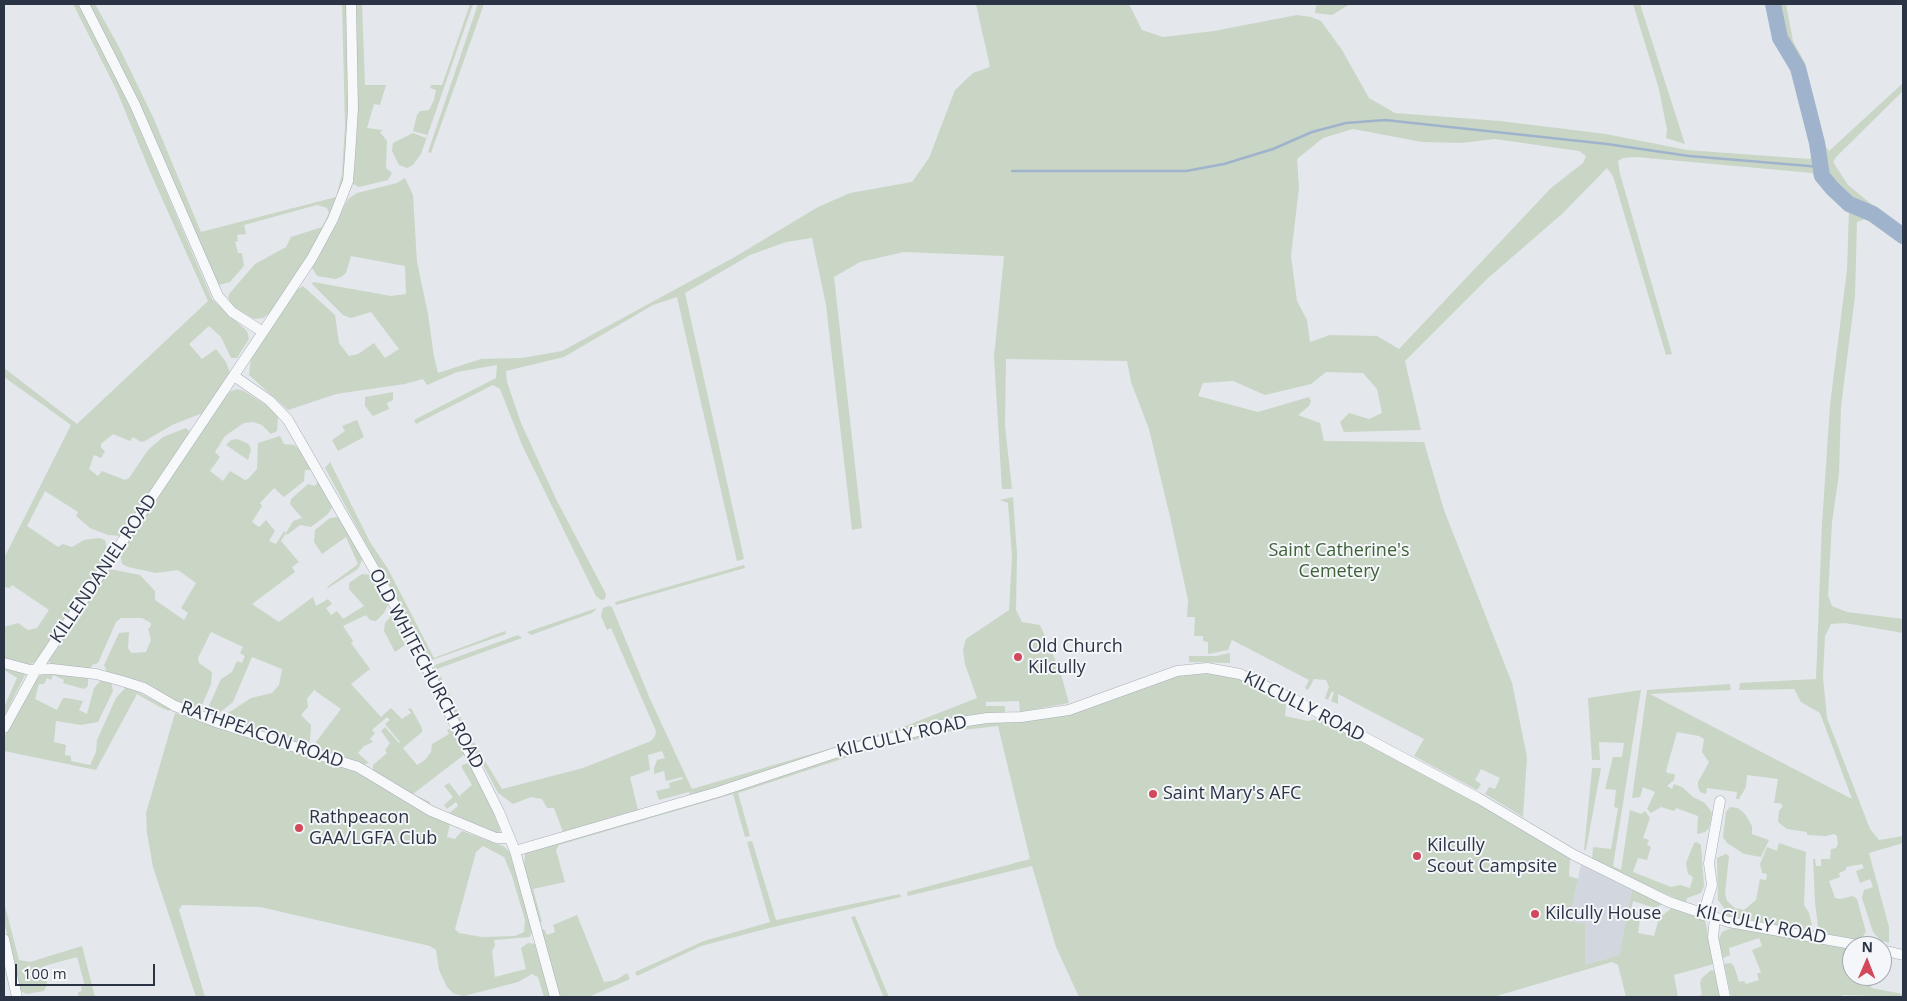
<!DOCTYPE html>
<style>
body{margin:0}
#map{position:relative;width:1907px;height:1001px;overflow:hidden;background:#e4e7ec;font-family:"Open Sans",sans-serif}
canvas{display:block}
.frame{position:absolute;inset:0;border:5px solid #2b3445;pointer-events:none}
.north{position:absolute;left:1842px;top:936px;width:50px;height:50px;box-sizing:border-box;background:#f4f6f9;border:1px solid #a4a8b1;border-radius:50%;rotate:1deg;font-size:14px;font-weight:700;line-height:20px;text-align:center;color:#2b3445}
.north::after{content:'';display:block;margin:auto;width:18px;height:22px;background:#d1495b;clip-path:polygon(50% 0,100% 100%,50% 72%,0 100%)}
.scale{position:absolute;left:15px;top:964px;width:140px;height:22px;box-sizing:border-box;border:2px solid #2b3445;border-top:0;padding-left:6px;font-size:15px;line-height:18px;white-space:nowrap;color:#2b3445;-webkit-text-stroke:4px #f4f6f9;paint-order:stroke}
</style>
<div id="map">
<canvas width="1907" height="1001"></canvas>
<div class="frame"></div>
<div class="north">N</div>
<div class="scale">100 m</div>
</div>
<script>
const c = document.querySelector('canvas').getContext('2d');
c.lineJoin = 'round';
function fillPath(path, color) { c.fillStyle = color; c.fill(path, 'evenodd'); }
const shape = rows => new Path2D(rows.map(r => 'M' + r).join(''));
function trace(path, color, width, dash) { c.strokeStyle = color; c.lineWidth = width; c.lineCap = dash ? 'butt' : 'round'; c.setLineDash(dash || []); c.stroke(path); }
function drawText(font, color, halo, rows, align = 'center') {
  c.font = font + ' "Open Sans",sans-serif'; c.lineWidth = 4; c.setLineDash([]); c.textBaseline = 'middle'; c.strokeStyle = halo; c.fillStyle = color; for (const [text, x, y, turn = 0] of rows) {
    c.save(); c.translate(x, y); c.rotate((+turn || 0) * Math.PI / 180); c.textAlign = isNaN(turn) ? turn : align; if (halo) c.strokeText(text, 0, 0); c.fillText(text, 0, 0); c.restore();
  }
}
fillPath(shape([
 [1581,865,1632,890,1619,955,1585,965,1585,925,1569,921]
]), '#d2d6de');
fillPath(shape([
 [73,4,78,4,122,88,212,299,247,331,249,339,237,358,231,358,221,337,209,326,189,344,202,359,216,349,226,362,230,373,202,416,200,414,172,425,145,441,141,442,133,437,130,441,113,434,101,444,101,448,105,451,101,458,94,455,89,469,98,476,102,471,125,480,129,478,148,450,163,437,186,428,190,432,121,536,108,535,90,528,76,516,78,512,45,491,27,526,58,547,63,544,72,547,84,540,99,538,105,540,107,550,110,551,35,662,27,666,4,660,4,627,18,623,28,630,37,628,49,610,12,585,10,588,4,587,4,558,71,425,4,377,4,368,77,424,208,301,151,174,116,89],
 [89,4,95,4,119,47,153,117,201,232,336,197,342,174,345,125,342,4,346,4,348,136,345,174,339,197,323,233,272,311,263,318,254,319,232,306,228,297,229,294,255,264,286,247,291,237,322,227,329,213,327,208,317,205,244,225,246,234,237,235,238,241,235,242,238,253,242,253,244,266,230,282,219,285],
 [355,4,362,4,365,85,386,85,380,105,374,104,367,128,383,130,380,132,387,141,386,168,392,173,388,180,359,187,353,184,352,179],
 [470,4,473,4,421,154,413,165,407,168,399,165,392,151,393,143,413,133,426,138,427,135,413,131,417,115,420,111,429,110,434,100,436,90,430,88,431,85,442,85],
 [478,4,484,4,431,153,428,152],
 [976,4,1129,4,1142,30,1163,37,1214,31,1297,15,1311,17,1321,21,1342,50,1369,98,1395,113,1500,121,1606,134,1687,150,1810,159,1815,154,1794,69,1777,37,1770,4,1786,4,1793,41,1805,63,1826,147,1829,151,1903,83,1903,91,1836,157,1833,162,1848,185,1903,230,1903,245,1865,219,1857,222,1855,296,1841,406,1839,474,1832,522,1828,596,1832,606,1847,612,1903,619,1903,633,1845,623,1831,624,1825,636,1823,677,1827,718,1870,829,1879,840,1903,836,1903,843,1869,853,1889,927,1889,943,1881,941,1873,932,1862,898,1864,890,1873,887,1870,879,1860,883,1856,871,1864,868,1862,864,1846,867,1846,870,1839,873,1840,877,1829,881,1835,898,1840,899,1853,896,1857,899,1866,932,1860,940,1821,933,1818,926,1815,903,1813,859,1815,859,1816,866,1821,866,1821,859,1830,859,1831,849,1836,848,1838,844,1837,836,1834,834,1826,836,1807,835,1807,832,1787,829,1778,822,1779,811,1783,806,1780,803,1774,803,1778,779,1747,775,1746,787,1739,799,1736,799,1737,792,1707,788,1706,794,1700,792,1698,787,1698,782,1709,762,1702,752,1704,739,1699,736,1677,732,1666,771,1667,773,1675,774,1674,780,1667,786,1672,789,1674,784,1682,787,1693,797,1705,803,1712,813,1709,828,1705,832,1697,834,1698,816,1676,808,1674,811,1661,807,1651,813,1647,809,1655,792,1643,787,1640,797,1632,798,1647,690,1730,684,1731,690,1650,694,1852,799,1820,713,1801,702,1794,689,1739,690,1740,683,1816,679,1822,524,1830,405,1847,270,1849,210,1823,188,1812,173,1636,157,1623,158,1618,161,1620,174,1672,354,1666,355,1613,176,1607,168,1562,214,1488,278,1405,361,1421,430,1344,432,1340,422,1349,413,1369,419,1382,413,1377,389,1363,373,1326,372,1311,384,1265,395,1233,381,1203,383,1198,396,1258,412,1309,397,1311,401,1309,406,1298,415,1320,423,1324,441,1424,442,1444,510,1512,683,1527,757,1523,817,1485,794,1489,787,1495,789,1500,778,1481,769,1475,780,1481,784,1477,790,1414,756,1424,739,1338,694,1338,704,1331,701,1334,693,1332,691,1328,700,1325,698,1329,687,1326,680,1314,679,1308,690,1305,688,1309,680,1232,640,1228,650,1208,654,1208,642,1203,641,1203,636,1194,636,1195,617,1187,617,1188,600,1171,521,1149,429,1131,382,1127,361,1006,359,1005,426,1012,489,1002,489,994,357,1004,256,904,252,860,262,834,277,862,528,852,530,826,305,812,238,786,242,750,255,685,293,744,559,737,561,677,297,653,305,564,357,506,371,507,382,521,423,556,499,606,594,605,599,601,600,596,596,522,445,500,389,493,385,416,424,414,420,496,378,497,365,457,372,427,385,423,379,405,384,336,394,288,410,249,375,251,358,295,291,303,286,335,315,339,343,349,356,358,354,374,343,385,358,399,349,371,312,351,318,343,315,312,284,313,282,391,296,406,294,405,266,351,256,346,273,341,277,335,279,317,276,312,268,348,199,357,193,397,183,405,178,413,195,417,262,428,314,434,357,438,373,481,359,522,358,562,351,733,258,818,207,850,193,912,182,929,158,955,90,973,73,990,67],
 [1353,129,1422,142,1461,143,1495,139,1579,151,1586,156,1583,163,1551,188,1399,349,1377,336,1330,335,1310,342,1307,320,1297,301,1291,256,1299,187,1297,159,1323,138],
 [1324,4,1350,4,1332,15,1315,13,1316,6],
 [1633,4,1640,4,1685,144,1666,138,1667,130,1659,89],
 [237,389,244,391,269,407,278,416,277,431,271,434,262,425,253,422,244,423,235,429,225,436,215,452,220,457,210,471,223,481,230,471,245,480,248,479,257,469,258,443,280,436,284,444,294,445,299,449,312,470,305,470,304,481,284,497,274,488,260,503,262,506,252,522,259,527,266,520,275,531,269,541,276,544,284,531,286,533,293,521,302,518,290,504,291,499,308,484,315,486,318,481,333,506,328,514,311,527,300,525,287,535,286,533,281,541,299,562,292,567,295,572,252,604,279,622,313,597,316,606,328,599,332,604,326,608,331,615,337,611,343,619,364,606,349,589,349,583,362,574,373,575,389,603,384,613,376,621,370,620,366,615,343,626,353,641,351,643,370,669,351,684,381,717,391,708,402,719,411,713,408,709,411,708,422,728,422,732,403,748,417,765,425,760,431,752,432,744,449,734,447,730,449,729,452,729,465,754,413,794,430,802,429,805,373,772,373,765,387,753,385,750,390,743,381,731,385,727,399,743,400,742,385,724,390,720,387,717,372,730,375,733,370,739,373,742,364,746,358,753,369,763,363,765,315,749,316,742,341,709,314,690,307,699,308,707,301,715,311,725,310,740,306,746,225,719,225,715,251,698,272,693,279,685,282,669,252,657,233,702,219,713,208,708,221,679,232,672,237,661,242,663,245,656,240,653,243,647,211,632,198,658,199,663,212,672,211,684,202,705,195,710,107,672,104,665,119,633,129,632,128,648,131,653,146,652,151,640,148,628,150,628,151,623,142,618,121,618,116,622,98,663,92,665,90,670,53,666,48,661,110,569,140,575,155,591,155,600,184,620,188,613,181,608,196,583,178,570,156,573,128,567,122,564,121,558,118,555,226,396,231,391],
 [393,392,393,400,387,403,389,409,373,416,365,406,365,397],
 [357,420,364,437,338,451,332,440,345,431,342,426],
 [237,439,249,444,251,450,248,460,226,445,231,440],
 [330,462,370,542,388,569,434,658,505,631,506,634,429,661,325,468],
 [1013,497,1017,554,1016,610,1022,622,1040,625,1060,671,1069,703,1020,712,1019,701,986,702,986,706,1005,706,1005,713,957,717,933,722,727,786,690,795,689,792,659,800,656,791,670,788,669,783,683,779,682,777,666,781,664,771,654,774,654,768,657,760,665,758,662,751,648,755,650,770,630,777,638,810,563,832,554,808,547,808,542,799,531,797,513,804,498,793,433,670,435,665,518,635,522,638,437,669,468,733,502,789,583,768,651,741,655,736,656,731,611,628,607,630,601,616,603,608,609,606,612,607,650,699,692,789,903,727,977,698,965,664,963,650,966,639,1009,610,1012,557,1008,503,1000,500],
 [338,517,363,558,358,569,328,588,327,587,358,564,346,537,322,554,314,542,315,530,330,518],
 [744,565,745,568,616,605,615,602],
 [597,608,592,613,531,635,527,632],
 [391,616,405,645,395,652,384,631,385,623],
 [1230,653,1230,663,1189,662,1189,656,1216,656],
 [4,666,23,672,25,675,4,716,4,707,17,678,4,670],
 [1206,670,1241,677,1284,699,1284,702,1286,704,1285,716,1308,721,1319,719,1477,802,1570,858,1569,876,1578,879,1569,921,1585,924,1585,965,1619,955,1632,890,1663,904,1655,908,1633,901,1631,910,1641,913,1638,933,1654,936,1659,918,1672,908,1705,920,1714,964,1674,975,1678,997,1626,997,1618,965,1612,962,1493,997,1079,997,1056,947,1032,866,908,896,907,892,1030,859,998,726,945,732,851,756,738,793,750,836,745,837,733,794,559,845,556,850,565,882,533,889,542,922,539,923,524,866,525,853,826,758,934,731,980,724,1020,721,1170,676],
 [46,672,88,676,88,686,84,689,63,683,64,680,53,675,51,680,47,678,44,684,39,684,35,699,57,710,63,698,67,698,83,701,79,710,87,714,94,688,102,679,111,681,113,691,98,722,81,725,56,721,54,742,66,745,65,755,71,756,71,761,90,765,96,752,97,740,116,698,127,686,170,709,169,711,160,707,137,694,96,770,4,751,4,739,7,730,37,677],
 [1641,690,1613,866,1621,870,1630,810,1641,814,1645,811,1650,818,1643,838,1649,840,1647,845,1651,847,1647,860,1638,858,1633,872,1671,887,1680,885,1690,888,1693,877,1688,874,1686,863,1694,843,1697,842,1701,845,1704,886,1701,893,1687,898,1686,903,1592,860,1593,847,1611,849,1618,808,1614,807,1616,790,1605,789,1613,757,1622,757,1624,743,1599,742,1600,760,1592,760,1588,698],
 [175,713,329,761,333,769,336,765,350,766,450,824,447,837,455,839,462,831,503,846,509,851,533,930,530,937,494,940,495,946,492,951,495,977,526,969,521,948,528,943,535,944,550,997,544,997,538,977,532,974,518,982,464,996,454,994,447,987,439,970,436,950,430,946,260,907,182,905,179,910,205,997,196,997,153,867,147,833,146,813],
 [483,846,504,857,512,876,525,920,524,932,515,936,482,937,459,933,455,929,476,852],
 [469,763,480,780,501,828,499,833,495,834,448,814,458,806,456,802,447,809,444,805,453,797,444,786,449,783,461,798,460,795,472,785,462,768,462,765],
 [1592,768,1601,768,1586,850,1584,850],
 [1730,807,1738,808,1745,814,1752,826,1752,834,1769,840,1761,857,1744,854,1727,843,1723,837,1726,812],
 [752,841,776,920,900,894,901,897,769,928,701,946,637,976,635,972,704,941,770,922,747,842],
 [1779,843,1806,852,1804,905,1809,913,1812,925,1808,930,1724,916,1724,908,1718,900,1717,858,1726,854,1729,856,1725,894,1727,901,1735,908,1744,910,1756,900,1760,879,1766,880,1767,874,1762,873,1760,864,1767,847,1777,851],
 [4,902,19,960,30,962,82,946,95,997,79,997,78,992,82,991,81,987,85,986,77,957,44,966,47,984,44,991,26,994,20,990,4,921],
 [577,915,604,982,616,980,627,973,630,979,588,997,560,997,541,930,544,929,547,935,555,932,553,925],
 [855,916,886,990,889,997,884,997,881,991,851,917],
 [1733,927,1852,948,1852,976,1873,976,1871,988,1903,994,1903,997,1842,995,1842,997,1731,997,1724,964,1731,963,1734,966,1739,982,1744,981,1746,984,1759,980,1757,974,1761,972,1752,950,1762,946,1759,938,1729,948,1730,955,1721,959,1719,939,1722,932],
 [1711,970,1715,971,1721,997,1696,997,1702,995,1700,983,1702,978]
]), '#c9d6c5');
trace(shape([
 [1012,171,1186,171,1224,164,1273,149,1312,132,1346,123,1385,120,1607,144,1689,156,1821,167]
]), '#9fb4cc', 2.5);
trace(shape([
 [1773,4,1780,38,1798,68,1817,143,1822,176,1832,188,1849,204,1873,214,1903,236]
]), '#9fb4cc', 16);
const minor = shape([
 [84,4,135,105,218,296,232,312,263,332],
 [234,376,270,401,288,420,397,609,499,812,515,851,555,997],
 [4,663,30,670,52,669,96,674,122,681,144,688,175,706,219,723,358,767,431,811,496,838,510,838],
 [4,728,36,670,263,332,312,258,333,219,348,181,350,156,353,108,351,4],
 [515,851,718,792,835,753,941,725,987,718,1021,717,1069,710,1177,671,1207,668,1240,674,1293,699,1478,798,1574,855,1669,902,1729,922,1863,946],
 [1703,915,1712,885,1709,863,1720,801],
 [1715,918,1713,937,1725,997],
 [4,939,17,997],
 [1882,950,1903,955]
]);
trace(minor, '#a9aeb7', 11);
trace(minor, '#f7f8fa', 10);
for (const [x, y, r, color] of [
 [1018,657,5,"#d1495b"],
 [1153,794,5,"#d1495b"],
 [299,828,5,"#d1495b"],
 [1417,856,5,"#d1495b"],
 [1535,914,5,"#d1495b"]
]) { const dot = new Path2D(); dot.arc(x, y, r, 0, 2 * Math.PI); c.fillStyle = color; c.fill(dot); trace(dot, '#f4f6f9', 2); }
drawText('18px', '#3f6138', '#f4f6f9', [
 ["Saint Catherine's",1339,551],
 ["Cemetery",1339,572]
]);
drawText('18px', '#2b3445', '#f4f6f9', [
 ["KILLENDANIEL ROAD",104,569,-56],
 ["OLD WHITECHURCH ROAD",426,669,62],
 ["KILCULLY ROAD",1304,707,27],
 ["RATHPEACON ROAD",262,735,19],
 ["KILCULLY ROAD",902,737,-13],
 ["KILCULLY ROAD",1761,925,12]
]);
drawText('18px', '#2b3445', '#f4f6f9', [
 ["Old Church",1028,647],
 ["Kilcully",1028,668],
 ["Saint Mary's AFC",1163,794],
 ["Rathpeacon",309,818],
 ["GAA/LGFA Club",309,839],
 ["Kilcully",1427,846],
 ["Scout Campsite",1427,867],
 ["Kilcully House",1545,914]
], 'left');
</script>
